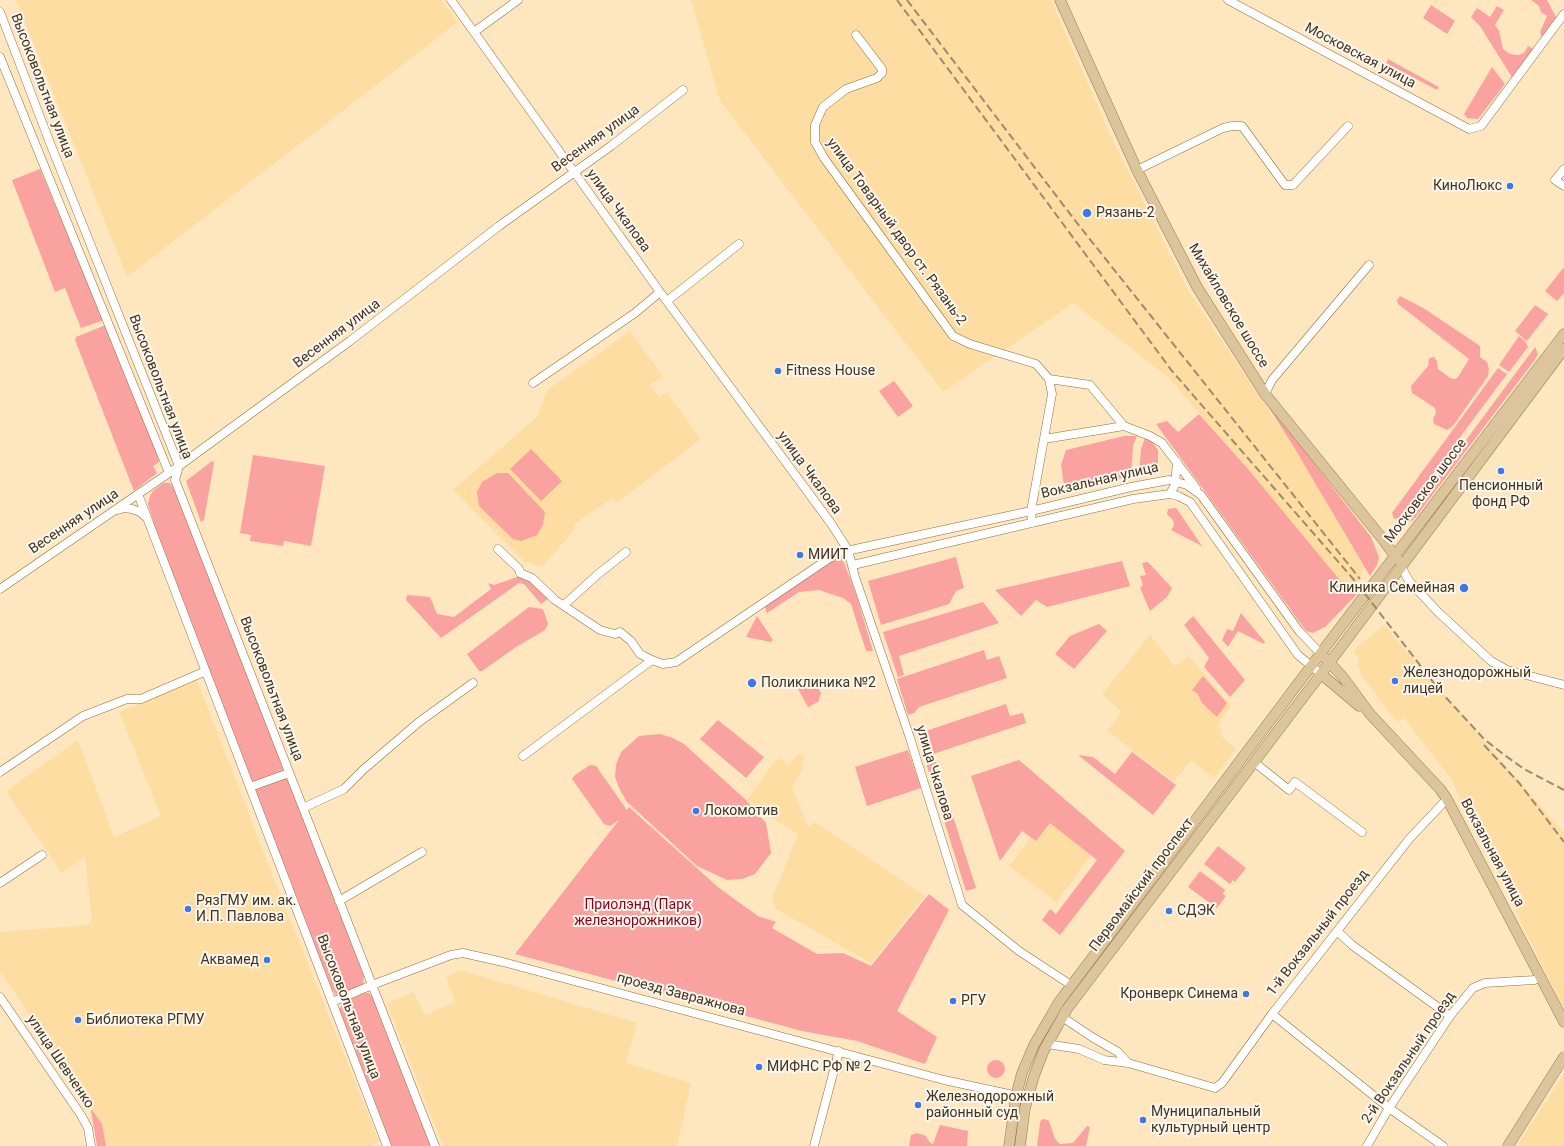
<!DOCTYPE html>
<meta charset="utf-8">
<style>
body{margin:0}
canvas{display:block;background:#fee7bf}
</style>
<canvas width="1564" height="1146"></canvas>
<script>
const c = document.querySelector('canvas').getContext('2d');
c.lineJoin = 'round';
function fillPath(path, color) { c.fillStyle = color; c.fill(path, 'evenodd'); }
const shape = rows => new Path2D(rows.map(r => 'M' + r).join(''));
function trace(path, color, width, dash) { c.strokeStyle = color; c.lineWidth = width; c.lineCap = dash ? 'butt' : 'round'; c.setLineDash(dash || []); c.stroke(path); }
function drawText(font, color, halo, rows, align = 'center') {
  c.font = font + ' Roboto,sans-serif'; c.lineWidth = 4; c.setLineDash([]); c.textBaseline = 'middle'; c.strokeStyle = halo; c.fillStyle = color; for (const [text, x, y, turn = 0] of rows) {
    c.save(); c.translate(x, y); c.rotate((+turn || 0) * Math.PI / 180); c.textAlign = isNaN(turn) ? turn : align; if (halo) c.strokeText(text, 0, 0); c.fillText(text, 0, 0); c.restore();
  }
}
fillPath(shape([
 [16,0,441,0,458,22,127,277],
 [691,0,1051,0,1113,141,1189,292,1295,449,1365,567,1356,587,1348,591,1248,469,1169,378,1073,303,943,392,720,101],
 [630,331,663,377,649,385,659,397,666,392,701,439,618,502,613,498,574,524,575,529,542,567,525,562,453,490,537,417,547,390],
 [1384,625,1564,833,1564,1010,1451,779,1404,718,1398,722,1388,711,1361,674,1357,663,1359,659,1353,651],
 [1150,635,1175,666,1189,656,1231,705,1217,726,1223,731,1221,736,1236,749,1214,778,1191,761,1174,781,1107,731,1122,712,1102,694],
 [197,680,281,897,379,1141,372,1146,106,1146,102,1124,0,971,0,932,87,925,92,921,85,857,62,873,6,791,78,740,114,837,161,816,119,712],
 [799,753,805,758,801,764,804,767,792,787,808,827,815,822,925,896,871,963,776,909,772,899,798,834,758,810,747,800,775,761,780,758,789,766],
 [1058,802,1105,837,1056,902,1009,866],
 [461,970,637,1023,626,1063,691,1083,677,1146,443,1146,387,1004,413,992,425,1015,455,1002,446,977],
 [1564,1074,1564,1146,1517,1146]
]), '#fedda3');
fillPath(shape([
 [1531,0,1547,0,1556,17,1542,37,1540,32,1547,16,1541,12,1539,6],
 [1431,5,1455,21,1447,34,1423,18],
 [1497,6,1504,10,1495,25,1499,31,1503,49,1510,54,1518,55,1524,53,1528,46,1534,49,1513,79,1480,26,1471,17,1477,8,1490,17],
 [1388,59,1439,87,1437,90,1386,63],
 [1492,67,1505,84,1478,119,1467,118,1464,114],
 [40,169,104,320,81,328,65,288,55,292,12,180],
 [1564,267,1564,293,1557,301,1545,291],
 [1400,296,1425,309,1480,346,1480,357,1487,362,1489,369,1488,376,1453,426,1447,430,1434,424,1433,419,1436,413,1435,408,1412,393,1411,386,1428,366,1429,358,1434,357,1437,361,1438,369,1450,378,1455,379,1458,377,1469,359,1398,304,1397,300],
 [1535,305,1548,314,1527,341,1515,331],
 [108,324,159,459,158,463,153,466,157,473,134,491,75,340,76,337],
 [1519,336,1525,341,1528,347,1509,372,1499,365],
 [1535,347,1538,354,1534,361,1415,518,1409,523,1403,525],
 [1498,368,1507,374,1400,518,1394,519,1392,513],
 [894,381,913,406,898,417,879,391],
 [1259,392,1371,537,1379,557,1377,565,1370,576,1295,449],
 [1199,414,1248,469,1348,590,1356,587,1358,593,1325,627,1313,633,1306,631,1156,424,1167,421,1178,432],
 [1124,436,1137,436,1133,446,1131,476,1065,491,1061,465,1066,450],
 [1145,438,1152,442,1158,450,1158,469,1139,475,1141,449],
 [531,449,562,481,541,501,510,469],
 [253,455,325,466,311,546,284,541,283,546,250,541,251,535,240,533],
 [212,461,214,463,204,520,201,522,186,481],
 [497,473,508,473,545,512,543,525,537,535,521,541,513,539,479,506,477,492,482,482],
 [163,483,170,483,174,489,282,765,283,770,280,774,253,783,250,781,155,527,148,504,150,496,153,491],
 [1175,508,1177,509,1202,546,1171,530,1174,526,1173,520,1167,514,1168,509],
 [841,555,856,594,873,651,866,651,851,604,843,598,819,590,799,592,767,613,766,611,765,603],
 [956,557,964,588,956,591,949,604,881,625,868,581],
 [1122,561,1130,586,1047,607,1036,600,1021,616,995,590],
 [1148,562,1172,588,1167,597,1150,611,1140,588,1143,585,1140,576,1146,575,1142,563],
 [523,575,550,597,541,604,524,584,519,583,441,638,406,600,407,595,430,597,437,614,454,617,491,589,488,583,494,585],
 [983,602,999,623,899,656,904,675,898,677,883,632],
 [529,607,543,609,548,624,545,630,516,647,482,671,479,671,467,654],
 [1241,613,1265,642,1264,644,1238,631,1228,647,1222,640,1227,629,1233,631],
 [757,616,773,640,771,642,746,637],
 [1193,616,1245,680,1230,697,1204,667,1209,658,1184,625],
 [1099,624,1107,631,1074,669,1055,654,1070,636],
 [984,650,987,660,999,656,1007,678,919,707,914,713,908,715,897,679],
 [1203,676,1227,703,1217,717,1202,703,1198,694,1192,690],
 [814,680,821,693,818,702,808,707,798,689],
 [1006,704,1010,716,1023,713,1026,723,933,754,976,888,966,891,917,734],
 [718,720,764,757,746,778,700,739],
 [660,734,673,738,684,744,746,800,766,823,771,853,755,874,742,879,727,880,697,866,627,802,620,790,615,777,616,765,621,752,639,736],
 [908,750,921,788,867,806,855,767],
 [1132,752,1176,785,1153,815,1078,755,1093,757,1115,774],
 [1019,760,1125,851,1060,935,1042,920,1050,909,1056,914,1097,860,1050,823,1036,841,1022,831,1000,861,971,776],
 [590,765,596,766,627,810,629,807,719,888,758,916,776,922,772,928,817,954,843,953,871,966,929,894,949,910,897,1011,937,1037,925,1064,857,1041,802,1031,515,954,619,820,610,826,604,824,572,779,575,775],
 [280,779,286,779,290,783,364,976,363,985,341,995,336,995,331,988,255,789],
 [1218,846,1246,868,1235,882,1233,880,1230,884,1204,864],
 [1200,871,1225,890,1223,894,1226,896,1217,908,1188,887],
 [365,993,369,993,373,997,431,1146,391,1146,339,1010,342,1003],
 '987 1069a9 9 0 1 1 18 0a9 9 0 1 1-18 0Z',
 [92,1110,102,1124,106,1146,97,1146,91,1111],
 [1045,1119,1049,1121,1055,1139,1060,1144,1073,1143,1087,1126,1090,1127,1086,1146,1037,1146,1040,1123,1041,1120],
 [940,1125,968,1131,967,1146,909,1146,911,1135,917,1133,926,1136,930,1143,933,1144]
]), '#faa29f');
const minor = shape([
 [451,0,660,292,830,522,848,550,855,577,910,738,962,905,1019,951,1071,985],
 [1228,0,1469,129,1481,126,1564,14],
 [0,12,50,143,179,466,175,480,435,1146],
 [474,32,518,0],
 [856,35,882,69,882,73,877,78,846,89,823,107,815,125,815,142,824,158,953,336,970,344,1036,364,1049,379],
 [0,57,169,473],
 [1564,169,1555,180,1564,186],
 [1137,170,1223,128,1232,126,1242,126,1285,185,1293,185,1348,126],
 [667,301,739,244],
 [533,383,635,313,660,292],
 [1265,394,1272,380,1369,265],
 [1044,439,1124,426,1150,436,1162,443,1196,488],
 [138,494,387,1146],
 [1170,494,1175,485,1177,462],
 [118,510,124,508,132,509,140,512,147,518],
 [1032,523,1031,511,1052,394,1049,379,1090,385,1124,426],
 [498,549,519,569,520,573,532,578,555,600,600,630,615,634,620,632,631,641,640,654,652,660],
 [853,565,1133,499,1170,494,1178,496,1190,502,1298,655,1321,674],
 [1401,566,1409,581,1438,612,1491,661,1507,670,1564,685],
 [0,589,179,466,350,341,499,226,611,146,683,90],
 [564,605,597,575,626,552],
 [523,756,652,660,663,664,676,662,837,553,1031,511,1131,487,1169,480,1187,485,1201,495,1299,631,1321,654],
 [1254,762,1289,790,1295,782,1362,832],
 [0,772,83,716,127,699,141,699,206,671],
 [250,787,289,773],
 [303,808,344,789,364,769,419,722,473,683],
 [0,883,42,855],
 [339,901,422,852],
 [1337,931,1352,945,1450,1016],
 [0,997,81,1115,88,1128,91,1146],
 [332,1002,372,985,451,955,463,953,503,962,944,1080,1027,1098],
 [1272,1014,1389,1108,1443,1146],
 [1062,1017,1092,1037,1118,1052,1128,1063],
 [1047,1044,1079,1049,1104,1060,1128,1063,1215,1088,1222,1083,1272,1014,1410,838,1447,799],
 [814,1146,839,1051],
 [1367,1146,1389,1108,1450,1016,1473,988,1485,983,1534,980,1541,977]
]);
const major = shape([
 [1060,0,1137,170,1197,287,1265,394,1381,537,1398,560],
 [1325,658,1342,676,1370,714,1440,789,1447,799,1564,1022],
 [1321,674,1359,706],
 [1009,1146,1016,1096,1022,1073,1034,1045,1059,1002,1333,637,1564,334],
 [1020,1146,1025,1108,1034,1076,1044,1050,1067,1009,1330,662,1564,349],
 [1508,1146,1564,1057]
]);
trace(minor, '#8a7041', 9);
trace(major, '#957947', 11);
trace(minor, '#fff', 8);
trace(major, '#dcc59d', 10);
trace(shape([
 [897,0,1172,371,1355,581,1440,691,1484,739,1503,754,1524,769,1564,790],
 [907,0,1077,223,1360,579],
 [1484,745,1520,784,1564,842]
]), '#9c8b6d', 2, [8, 4]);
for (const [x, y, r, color] of [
 [1510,186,4,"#3c78e7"],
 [1087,213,5,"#3c78e7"],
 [778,371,4,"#3c78e7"],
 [1501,471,4,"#3c78e7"],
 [800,555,4,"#3c78e7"],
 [1464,588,5,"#3c78e7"],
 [1395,681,4,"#3c78e7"],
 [752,683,5,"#3c78e7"],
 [696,811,4,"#3c78e7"],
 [188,909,4,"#3c78e7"],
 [1169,911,4,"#3c78e7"],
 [267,960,4,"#3c78e7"],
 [1246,994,4,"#3c78e7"],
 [953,1001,4,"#3c78e7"],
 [78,1020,4,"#3c78e7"],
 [759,1067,4,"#3c78e7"],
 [918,1105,4,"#3c78e7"],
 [1143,1120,4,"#3c78e7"]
]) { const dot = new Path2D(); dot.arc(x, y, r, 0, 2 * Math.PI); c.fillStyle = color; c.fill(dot); trace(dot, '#fcf6ed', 1.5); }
drawText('14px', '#3f331f', '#fcf6ed', [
 ["Московская улица",1360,56,28],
 ["Высоковольтная улица",42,86,69],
 ["Весенняя улица",596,139,-36],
 ["улица Чкалова",618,211,54],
 ["улица Товарный двор ст. Рязань-2",896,232,54],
 ["Михайловское шоссе",1228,306,59],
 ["Весенняя улица",337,334,-37],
 ["Высоковольтная улица",160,387,69],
 ["улица Чкалова",809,473,54],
 ["Вокзальная улица",1100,481,-13],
 ["Московское шоссе",1426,491,-53],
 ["Весенняя улица",74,522,-34],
 ["Высоковольтная улица",271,689,69],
 ["улица Чкалова",934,773,73],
 ["Вокзальная улица",1492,853,62],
 ["Первомайский проспект",1142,885,-53],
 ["1-й Вокзальный проезд",1318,933,-52],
 ["проезд Завражнова",681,995,15],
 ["Высоковольтная улица",348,1007,69],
 ["2-й Вокзальный проезд",1409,1058,-56],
 ["улица Шевченко",60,1062,56]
]);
drawText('14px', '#3f331f', '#fcf6ed', [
 ["КиноЛюкс",1502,186,"right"],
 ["Рязань-2",1096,213],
 ["Fitness House",786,371],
 ["Пенсионный",1501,486,"center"],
 ["фонд РФ",1501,502,"center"],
 ["МИИТ",808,555],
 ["Клиника Семейная",1455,588,"right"],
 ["Железнодорожный",1403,673],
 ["лицей",1403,689],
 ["Поликлиника №2",761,683],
 ["Локомотив",704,811],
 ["РязГМУ им. ак.",196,901],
 ["И.П. Павлова",196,917],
 ["СДЭК",1177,911],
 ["Аквамед",259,960,"right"],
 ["Кронверк Синема",1238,994,"right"],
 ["РГУ",961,1001],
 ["Библиотека РГМУ",86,1020],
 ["МИФНС РФ № 2",767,1067],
 ["Железнодорожный",926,1097],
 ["районный суд",926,1113],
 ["Муниципальный",1151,1112],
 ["культурный центр",1151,1128]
], 'left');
drawText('14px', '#8e001d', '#fcf6ed', [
 ["Приолэнд (Парк",638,905],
 ["железнорожников)",638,921]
]);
</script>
